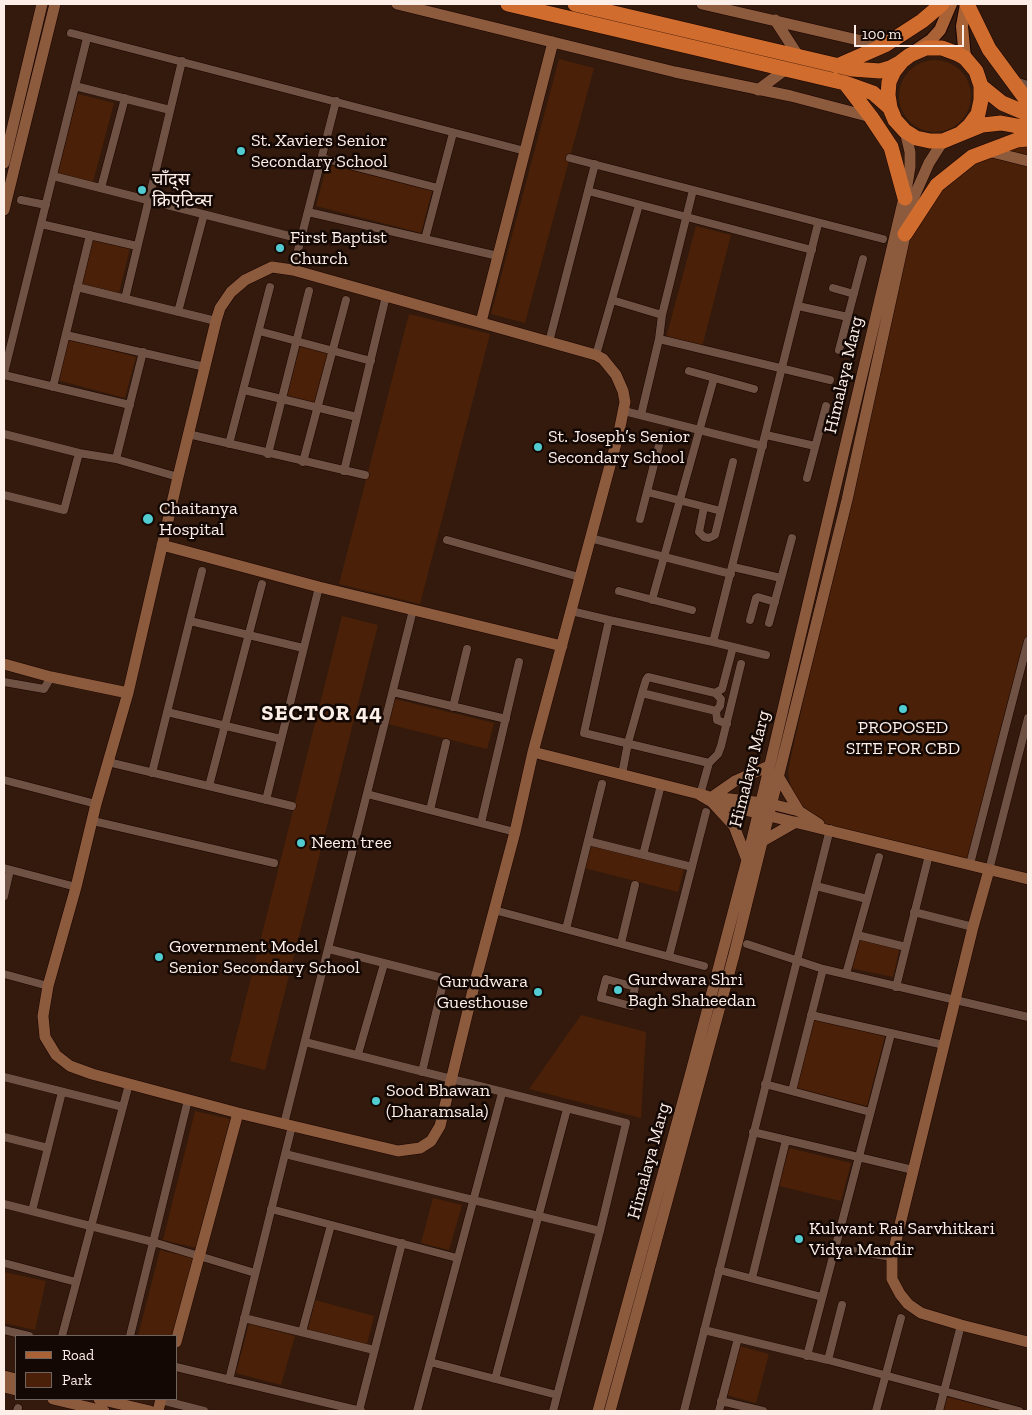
<!DOCTYPE html>
<meta charset="utf-8">
<style>
body{margin:0}
#map{position:relative;width:1032px;height:1415px;overflow:hidden;background:#331a0c;font-family:"Zilla Slab",serif}
canvas{display:block}
.frame{position:absolute;inset:0;border:5px solid #fdefe7;pointer-events:none}
.legend{position:absolute;left:15px;top:1335px;width:162px;height:65px;box-sizing:border-box;background:#130804;border:1px solid #71645f;margin:0;padding:6px 9px;list-style:none;font-size:15px;color:#fdefe7}
.legend li{display:flex;align-items:center;gap:10px;height:25px}
.legend b{width:25px;border:1px solid #71645f}
.scale{position:absolute;left:854px;top:25px;width:110px;height:22px;box-sizing:border-box;border:2px solid #fdefe7;border-top:0;padding-left:6px;font-size:15px;line-height:18px;white-space:nowrap;color:#fdefe7;-webkit-text-stroke:4px #130804;paint-order:stroke}
</style>
<div id="map">
<canvas width="1032" height="1415"></canvas>
<div class="frame"></div>
<ul class="legend">
<li><b style="height:6px;background:#a96236"></b>Road</li>
<li><b style="height:14px;background:#4a2108"></b>Park</li>
</ul>
<div class="scale">100 m</div>
</div>
<script>
const c = document.querySelector('canvas').getContext('2d');
c.lineJoin = 'round';
function fillPath(path, color) { c.fillStyle = color; c.fill(path, 'evenodd'); }
const shape = rows => new Path2D(rows.map(r => 'M' + r).join(''));
function trace(path, color, width, dash) { c.strokeStyle = color; c.lineWidth = width; c.lineCap = dash ? 'butt' : 'round'; c.setLineDash(dash || []); c.stroke(path); }
function drawText(font, color, halo, rows, align = 'center') {
  c.font = font + ' "Zilla Slab","Noto Sans Devanagari",serif'; c.lineWidth = 5; c.setLineDash([]); c.textBaseline = 'middle'; c.strokeStyle = halo; c.fillStyle = color; for (const [text, x, y, turn = 0] of rows) {
    c.save(); c.translate(x, y); c.rotate((+turn || 0) * Math.PI / 180); c.textAlign = isNaN(turn) ? turn : align; if (halo) c.strokeText(text, 0, 0); c.fillText(text, 0, 0); c.restore();
  }
}
fillPath(shape([
 [559,59,594,68,525,323,491,314],
 '899 96a36 36 0 1 1 72 0a36 36 0 1 1-72 0Z',
 [78,94,114,103,93,182,58,173],
 [1028,140,1028,641,970,864,796,819,788,771,905,234,937,185,972,157],
 [327,164,432,191,421,233,316,206],
 [696,226,731,235,702,347,666,338],
 [93,239,130,248,119,293,82,284],
 [409,314,490,334,420,604,339,584],
 [68,339,136,357,125,398,57,380],
 [300,346,328,353,315,403,287,396],
 [342,616,378,625,265,1070,230,1061],
 [395,699,494,723,487,749,388,724],
 [590,845,684,869,678,892,584,868],
 [858,938,900,947,893,977,851,968],
 [581,1015,646,1032,641,1118,529,1089],
 [814,1018,885,1036,867,1106,796,1088],
 [195,1111,230,1119,197,1248,163,1240],
 [789,1148,851,1163,841,1201,779,1186],
 [433,1198,462,1205,449,1250,421,1243],
 [160,1250,194,1258,174,1336,138,1336],
 [4,1272,46,1281,35,1330,4,1323],
 [315,1300,374,1316,367,1344,308,1329],
 [249,1324,295,1336,281,1385,236,1373],
 [739,1346,769,1354,756,1403,726,1395],
 [947,1397,995,1409,994,1411,944,1411]
]), '#4a2108');
const street = shape([
 [71,33,525,151],
 [1015,81,1028,85],
 [75,86,170,110],
 [322,158,438,188],
 [570,158,883,239],
 [53,176,301,239],
 [101,188,125,98],
 [588,191,812,250],
 [21,200,46,205],
 [308,212,498,256],
 [41,224,137,246],
 [425,239,453,133],
 [293,270,336,101],
 [77,287,216,321],
 [833,288,854,294],
 [125,299,182,61],
 [612,300,662,315],
 [798,306,848,317],
 [178,312,204,214],
 [259,331,371,361],
 [66,335,205,367],
 [659,339,662,315,693,190],
 [549,342,595,164],
 [839,350,863,259],
 [596,355,639,205],
 [689,371,754,389],
 [4,373,87,38],
 [4,375,130,405],
 [53,387,90,235],
 [244,390,357,417],
 [624,411,763,446],
 [641,415,659,339,830,380],
 [4,434,79,453,116,459,178,477],
 [188,434,365,475],
 [766,435,815,446],
 [229,444,270,287],
 [268,454,309,291],
 [116,459,143,352],
 [303,462,346,300],
 [344,471,386,296],
 [807,478,826,406],
 [647,492,721,511],
 [4,495,64,510,79,453],
 [704,507,699,532,704,537,709,538,715,535,733,462],
 [640,519,659,445],
 [590,538,731,574],
 [447,540,579,577],
 [733,567,781,578],
 [619,591,692,610],
 [652,600,714,378],
 [571,611,609,620,713,642,766,655],
 [609,620,584,733,709,763,700,795],
 [750,620,756,598,758,597,775,602],
 [190,621,303,648],
 [769,623,792,538],
 [713,642,818,224],
 [4,682,44,689,51,677],
 [393,692,506,719],
 [715,693,648,677,646,680,642,693,716,711,720,706,721,699,715,693,722,689,733,647],
 [453,707,467,649],
 [716,711,717,720,727,724],
 [167,712,281,739],
 [108,762,292,806],
 [709,763,718,754,721,746,741,664],
 [152,773,202,571],
 [622,774,628,743,642,693],
 [4,780,96,804],
 [209,786,262,584],
 [367,794,515,832],
 [266,800,319,587],
 [430,810,446,743],
 [93,821,274,863],
 [481,823,519,662],
 [588,841,692,867],
 [643,855,661,785],
 [970,864,1028,641],
 [4,868,76,887],
 [989,870,1028,718],
 [816,886,867,899],
 [4,896,10,870],
 [494,910,704,966],
 [914,912,973,927],
 [566,929,602,784],
 [857,935,906,947],
 [621,943,635,885],
 [747,944,823,969,1028,1017],
 [329,949,474,986],
 [669,956,706,812],
 [4,974,48,986],
 [846,974,879,857],
 [606,979,635,987,631,1006,601,998,606,979],
 [896,987,929,855],
 [811,1015,944,1045],
 [305,1042,626,1123,600,1231,553,1411],
 [358,1054,384,964],
 [422,1072,444,979],
 [4,1077,123,1107],
 [765,1084,870,1112],
 [792,1091,823,969],
 [284,1124,413,610],
 [753,1132,913,1170],
 [4,1137,48,1148],
 [285,1154,600,1231],
 [4,1204,153,1242,255,1273],
 [271,1209,457,1258],
 [32,1211,62,1092],
 [835,1248,892,1257],
 [4,1263,76,1282],
 [719,1270,822,1297],
 [752,1278,786,1140],
 [244,1318,374,1350],
 [4,1330,29,1336],
 [704,1330,828,1360,1019,1411],
 [302,1332,331,1225],
 [62,1336,129,1084],
 [130,1336,188,1100],
 [807,1356,891,1034],
 [828,1360,842,1305],
 [430,1362,557,1395],
 [176,1367,361,1411],
 [495,1379,567,1109],
 [229,1380,292,1126],
 [161,1400,204,1411],
 [721,1401,763,1411],
 [17,1411,18,1408],
 [359,1411,402,1243],
 [417,1411,502,1093],
 [684,1411,830,829],
 [719,1411,738,1338],
 [876,1411,901,1318],
 [939,1411,961,1325]
]);
const secondary = shape([
 [397,4,675,72,791,96,871,117],
 [702,4,884,46],
 [775,20,799,57],
 [758,90,786,69],
 [988,151,1028,161],
 [4,163,42,4],
 [4,210,55,4],
 [272,267,293,270,596,355,603,359,616,375,623,391,625,402,619,432,533,752,515,832,474,986,440,1126,431,1141,420,1148,398,1151,238,1113,92,1074,70,1066,56,1055,45,1037,43,1016,48,986,76,887,96,804,128,693,178,477,216,321,220,308,231,292,245,280,272,267],
 [481,322,553,42],
 [162,545,319,587,562,646],
 [4,664,51,677,128,693],
 [533,752,707,796],
 [778,776,799,811],
 [700,795,712,802,1028,879],
 [712,797,735,781,769,766],
 [722,798,771,804,799,811,819,824],
 [712,802,734,826,747,860],
 [761,842,796,822],
 [989,870,973,927,892,1257,892,1279,900,1294,908,1304,921,1313,961,1325,1028,1342],
 [176,1342,238,1113],
 [4,1376,16,1379],
 [4,1387,16,1390],
 [53,1399,104,1411],
 [99,1399,150,1411],
 [158,1411,161,1399],
 [598,1411,691,1072,747,860,771,760,907,185,910,167,910,152,905,131],
 [610,1411,734,955,847,500,913,199,929,163,943,141]
]);
const primary = shape([
 [916,50,931,40,940,30,951,4],
 [965,58,962,26,966,4]
]);
const highway = shape([
 [508,4,845,83,873,93,890,108],
 [575,4,852,69,880,71,890,68,901,62],
 [967,4,989,49,1028,102],
 [837,66,885,45,922,21,942,4],
 [845,83,871,117,891,147,905,198],
 [981,86,1002,103,1028,114],
 [960,134,970,125,978,114,981,100,981,86,976,71,965,58,958,54,942,48,926,48,910,55,902,61,894,71,889,82,888,95,890,108,895,120,905,131,916,138,930,141,943,141,982,125,992,124,1001,123,1028,128],
 [905,234,937,185,972,157,1017,140,1028,139]
]);
trace(street, '#1a0400', 9);
trace(secondary, '#1a0400', 12);
trace(primary, '#1a0400', 14);
trace(highway, '#1a0400', 16);
trace(street, '#6f5243', 8);
trace(secondary, '#8c5a3d', 11);
trace(primary, '#a96236', 12);
trace(highway, '#cf6c2e', 15);
for (const [x, y, r, color] of [
 [241,151,5,"#51ccd1"],
 [142,190,5,"#51ccd1"],
 [280,248,5,"#51ccd1"],
 [538,447,5,"#51ccd1"],
 [148,519,6,"#51ccd1"],
 [903,709,5,"#51ccd1"],
 [301,843,5,"#51ccd1"],
 [159,957,5,"#51ccd1"],
 [618,990,5,"#51ccd1"],
 [538,992,5,"#51ccd1"],
 [376,1101,5,"#51ccd1"],
 [799,1239,5,"#51ccd1"]
]) { const dot = new Path2D(); dot.arc(x, y, r, 0, 2 * Math.PI); c.fillStyle = color; c.fill(dot); trace(dot, '#130804', 2); }
drawText('18px', '#fdefe7', '#130804', [
 ["St. Xaviers Senior",251,141],
 ["Secondary School",251,162],
 ["चाँद्स",152,180],
 ["क्रिएटिव्स",152,201],
 ["First Baptist",290,238],
 ["Church",290,259],
 ["St. Joseph’s Senior",548,437],
 ["Secondary School",548,458],
 ["Chaitanya",159,509],
 ["Hospital",159,530],
 ["PROPOSED",903,728,"center"],
 ["SITE FOR CBD",903,749,"center"],
 ["Neem tree",311,843],
 ["Government Model",169,947],
 ["Senior Secondary School",169,968],
 ["Gurdwara Shri",628,980],
 ["Bagh Shaheedan",628,1001],
 ["Gurudwara",528,982,"right"],
 ["Guesthouse",528,1003,"right"],
 ["Sood Bhawan",386,1091],
 ["(Dharamsala)",386,1112],
 ["Kulwant Rai Sarvhitkari",809,1229],
 ["Vidya Mandir",809,1250]
], 'left');
drawText('18px', '#fdefe7', '#130804', [
 ["Himalaya Marg",844,375,-77],
 ["Himalaya Marg",750,769,-76],
 ["Himalaya Marg",649,1161,-75]
]);
c.letterSpacing = '1px';
drawText('bold 22px', '#fdefe7', '#130804', [
 ["SECTOR 44",322,714]
]);
c.letterSpacing = '0px';
</script>
